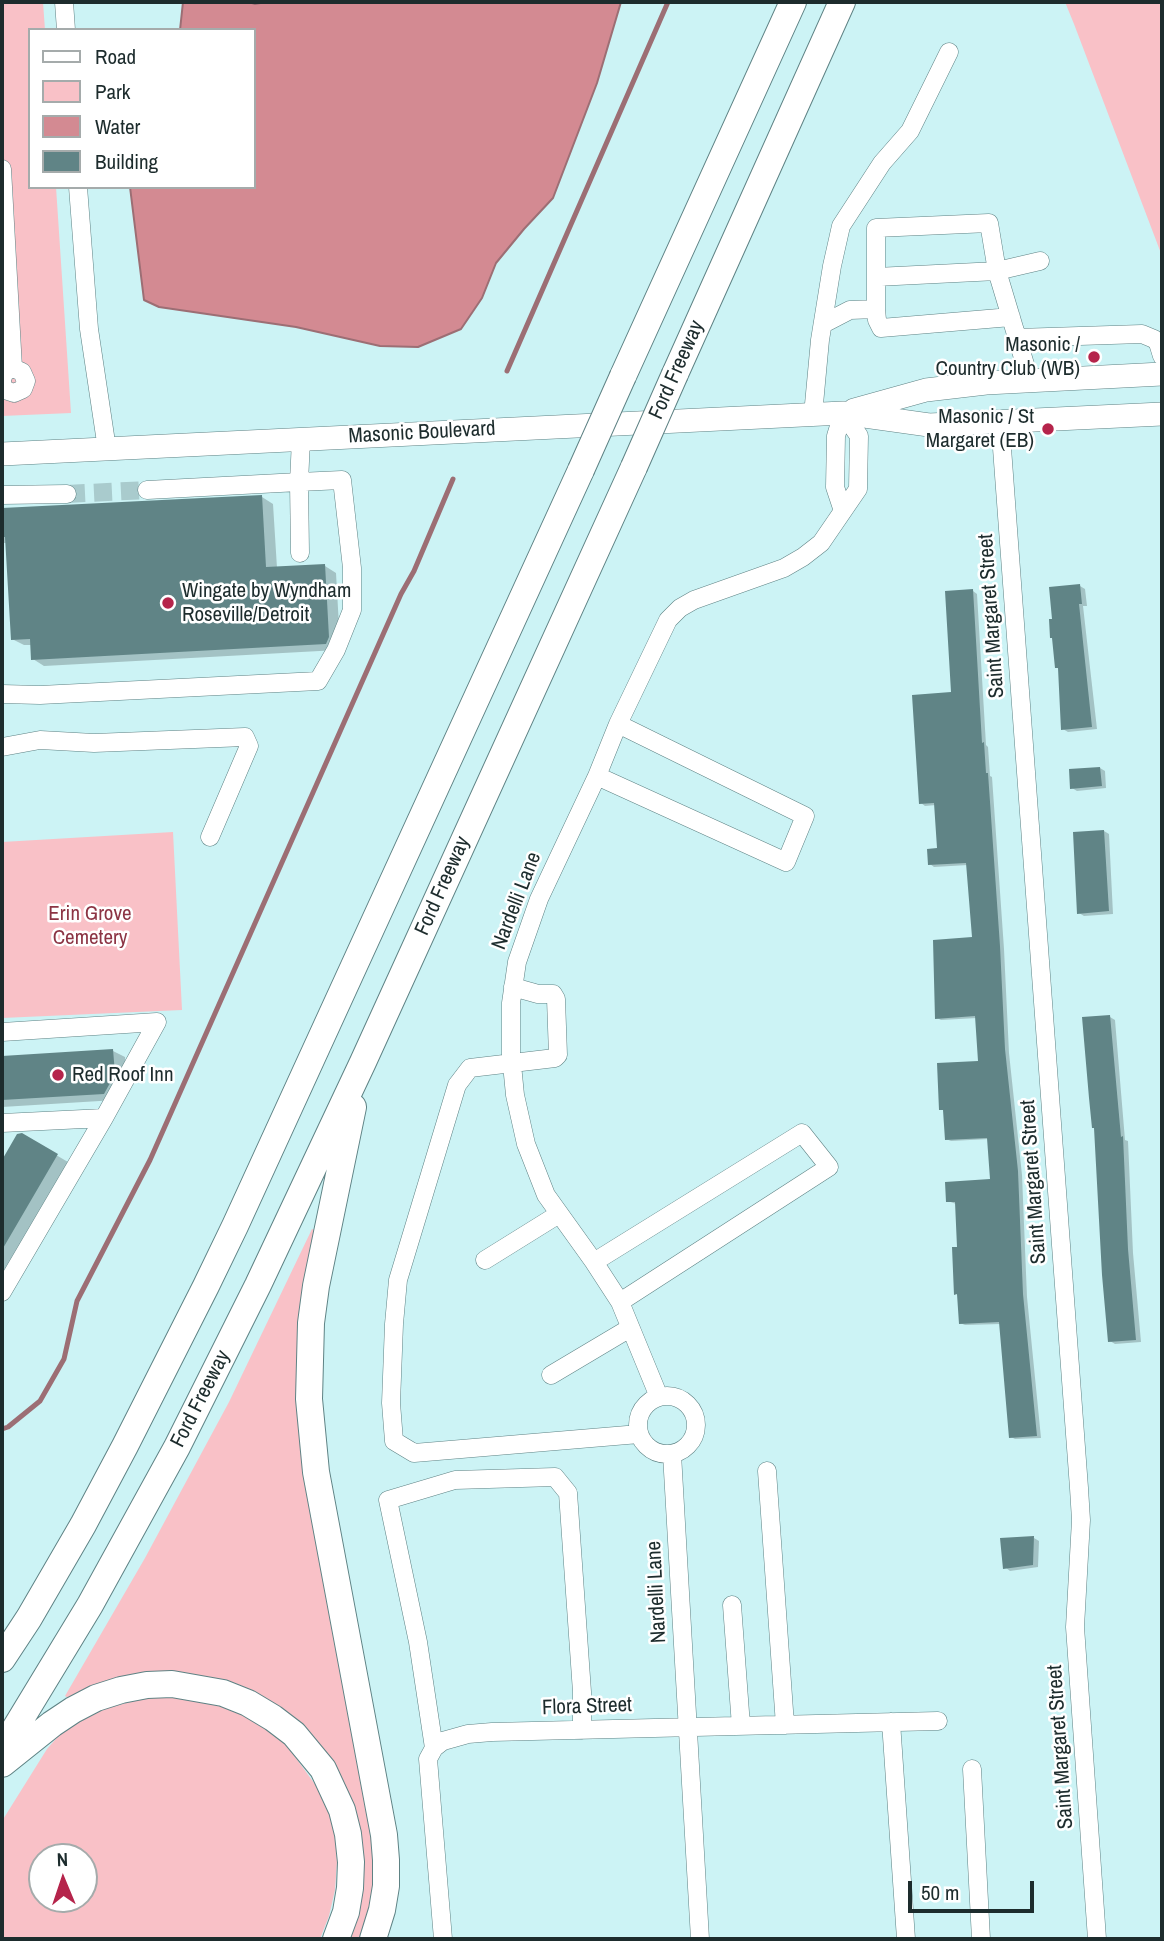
<!DOCTYPE html>
<style>
body{margin:0}
#map{position:relative;width:1164px;height:1941px;overflow:hidden;background:#ccf3f5;font-family:"Archivo Narrow",sans-serif}
canvas{display:block}
.frame{position:absolute;inset:0;border:4px solid #1d2c2d;pointer-events:none}
.legend{position:absolute;left:28px;top:28px;width:228px;height:161px;box-sizing:border-box;background:#fff;border:2px solid #a5abab;margin:0;padding:9px 12px;list-style:none;font-size:21px;color:#1d2c2d}
.legend li{display:flex;align-items:center;gap:14px;height:35px}
.legend b{width:35px;border:2px solid #a5abab}
.north{position:absolute;left:28px;top:1843px;width:70px;height:70px;box-sizing:border-box;background:#fff;border:2px solid #a5abab;border-radius:50%;rotate:358deg;font-size:19px;font-weight:700;line-height:28px;text-align:center;color:#1d2c2d}
.north::after{content:'';display:block;margin:auto;width:24px;height:32px;background:#b5244b;clip-path:polygon(50% 0,100% 100%,50% 72%,0 100%)}
.scale{position:absolute;left:908px;top:1881px;width:126px;height:32px;box-sizing:border-box;border:4px solid #1d2c2d;border-top:0;padding-left:9px;font-size:21px;line-height:24px;white-space:nowrap;color:#1d2c2d;-webkit-text-stroke:5px #fff;paint-order:stroke}
</style>
<div id="map">
<canvas width="1164" height="1941"></canvas>
<div class="frame"></div>
<ul class="legend">
<li><b style="height:9px;background:#fff"></b>Road</li>
<li><b style="height:19px;background:#f9c1c7"></b>Park</li>
<li><b style="height:19px;background:#d38a92"></b>Water</li>
<li><b style="height:19px;background:#608486"></b>Building</li>
</ul>
<div class="north">N</div>
<div class="scale">50 m</div>
</div>
<script>
const c = document.querySelector('canvas').getContext('2d');
c.lineJoin = 'round';
function fillPath(path, color) { c.fillStyle = color; c.fill(path, 'evenodd'); }
const shape = rows => new Path2D(rows.map(r => 'M' + r).join(''));
function trace(path, color, width, dash) { c.strokeStyle = color; c.lineWidth = width; c.lineCap = dash ? 'butt' : 'round'; c.setLineDash(dash || []); c.stroke(path); }
function drawText(font, color, halo, rows, align = 'center') {
  c.font = font + ' "Archivo Narrow",sans-serif'; c.lineWidth = 5; c.setLineDash([]); c.textBaseline = 'middle'; c.strokeStyle = halo; c.fillStyle = color; for (const [text, x, y, turn = 0] of rows) {
    c.save(); c.translate(x, y); c.rotate((+turn || 0) * Math.PI / 180); c.textAlign = isNaN(turn) ? turn : align; if (halo) c.strokeText(text, 0, 0); c.fillText(text, 0, 0); c.restore();
  }
}
fillPath(shape([
 [2,2,43,2,45,30,30,30,30,187,56,187,71,413,2,416],
 [1065,2,1162,2,1162,256,1074,24],
 [173,832,182,1010,2,1018,2,842],
 [312,1229,317,1231,302,1315,374,1837,376,1879,364,1939,346,1939,351,1810,231,1687,72,1700,65,1696,145,1558,229,1402],
 [170,1696,223,1706,245,1716,266,1729,285,1743,317,1787,328,1810,335,1836,337,1862,335,1890,329,1916,320,1939,2,1939,2,1821,47,1749,61,1733,80,1720,100,1710,144,1698],
 [42,1857,84,1857,84,1899,42,1899]
]), '#f9c1c7');
const water = shape([
 [183,2,249,2,255,4,266,2,621,2,597,83,553,198,524,229,496,263,482,298,461,329,418,347,380,346,296,327,159,307,144,300,130,187,254,187,254,30,180,30,183,2]
]);
fillPath(water, '#d38a92');
trace(water, '#9c6e74', 2);
fillPath(shape([
 [262,497,273,504,277,568,325,566,336,573,340,644,338,650,44,666,33,659,32,645,24,645,12,639,7,543,2,543,2,510],
 [1080,586,1085,589,1087,606,1083,606,1097,729,1068,732,1063,729,1059,669,1056,667,1054,620],
 [973,591,977,594,986,745,988,747,990,776,992,777,1004,949,1009,1053,1022,1175,1027,1297,1041,1438,1015,1439,1011,1437,1001,1324,965,1325,960,1323,959,1295,956,1294,959,1248,956,1204,948,1201,992,1181,989,1139,951,1141,946,1139,945,1111,941,1109,980,1062,977,1018,941,1020,937,1018,973,939,968,865,934,867,930,864,939,850,936,805,925,806,921,803,953,694],
 [1100,768,1105,771,1106,788,1077,791,1072,788],
 [1104,831,1109,834,1113,914,1084,916,1079,913],
 [1110,1017,1115,1020,1125,1140,1128,1141,1133,1253,1141,1342,1115,1344,1110,1341],
 [113,1051,125,1057,126,1081,116,1100,2,1107,2,1058],
 [18,1135,22,1135,68,1162,2,1276,2,1164],
 [1034,1538,1039,1541,1038,1567,1010,1571,1005,1567]
]), '#0003');
trace(shape([
 [507,371,668,2],
 [2,1429,8,1427,40,1401,64,1359,77,1301,150,1160,401,594,414,571,453,479]
]), '#9c6e74', 5);
fillPath(shape([
 [262,495,266,567,325,564,329,637,326,644,31,660,30,639,11,640,5,537,2,537,2,508],
 [1080,584,1082,604,1079,604,1092,727,1061,730,1058,668,1055,668,1052,638,1050,638,1049,619,1052,619,1049,587],
 [973,589,982,743,984,742,986,773,988,773,1000,946,1005,1049,1018,1171,1023,1294,1037,1436,1009,1438,999,1322,959,1324,957,1294,954,1295,952,1247,957,1247,955,1202,946,1202,945,1182,990,1179,987,1138,945,1140,943,1110,939,1110,937,1063,978,1061,975,1016,935,1019,933,940,972,937,966,863,928,865,927,849,937,848,934,803,919,804,912,695,951,692,945,591],
 [1100,767,1102,786,1070,789,1069,769],
 [1104,830,1109,911,1077,914,1073,832],
 [1110,1015,1121,1137,1123,1136,1128,1249,1136,1340,1108,1342,1102,1275,1094,1128,1092,1128,1089,1098,1082,1017],
 [113,1049,115,1074,104,1094,2,1100,2,1056],
 [22,1133,58,1154,2,1250,2,1160,17,1134],
 [1034,1536,1033,1565,1003,1569,1000,1538]
]), '#608486');
trace(shape([
 [67,494,147,490]
]), '#a9cbcd', 18, [18, 9]);
const minor = shape([
 [64,2,66,30],
 [2,169,13,368],
 [78,187,89,329,107,449],
 [876,277,997,271,1040,261],
 [876,309,877,320,881,328,1011,317],
 [823,324,850,310,876,309,876,228,989,223,997,271,1030,381],
 [1017,338,1142,334,1154,339,1158,343,1162,356],
 [2,379,5,372,13,368,22,372,26,381,23,389,14,393,5,390,2,383],
 [813,415,820,340,832,266,841,226,882,163,910,131,949,52],
 [1000,421,1079,1488,1081,1520,1075,1627,1097,1939],
 [147,490,299,482,300,553],
 [2,495,67,494],
 [843,511,835,487,836,436,843,413],
 [2,694,40,695,318,681,336,650,352,610,352,568,342,480,299,482,301,440],
 [2,747,40,740,94,743,245,737,249,746,210,837],
 [597,776,786,862,805,816,618,724],
 [513,987,538,994,553,994,556,999,558,1055,555,1058,470,1068,457,1085,398,1280,394,1324,391,1403,394,1441,414,1453,639,1434],
 [2,1032,157,1022,104,1118],
 [2,1123,104,1118,2,1292],
 [485,1260,559,1214],
 [594,1262,802,1133,829,1167,620,1302],
 [551,1375,630,1328],
 '638 1425a29 29 0 1 1 58 0a29 29 0 1 1-58 0Z',
 [659,1397,620,1302,594,1262,546,1195,526,1144,515,1095,511,1054,511,1003,517,962,539,899,597,776,618,724,668,620,680,608,694,600,784,568,803,557,821,543,858,489,859,436,843,413],
 [672,1454,700,1939],
 [767,1471,785,1725],
 [732,1605,741,1726],
 [891,1722,906,1939],
 [434,1748,418,1642,388,1500,455,1480,555,1477,568,1493,582,1692,582,1730],
 [972,1769,981,1939],
 [443,1939,428,1759,434,1748,443,1741,468,1734,492,1732,938,1721]
]);
const major = shape([
 [854,410,926,390,986,383,1162,374],
 [2,454,843,413,929,425,1162,414]
]);
const highway = shape([
 [675,374,842,2],
 [623,376,793,2],
 [353,1107,316,1286,311,1323,309,1399,316,1472,384,1835,386,1860,386,1886,382,1910,373,1939],
 [2,1659,29,1618,83,1525,125,1446,206,1286,235,1226,581,470],
 [2,1750,90,1605,177,1447,258,1285,363,1062,634,467],
 [2,1764,52,1724,73,1710,96,1698,121,1690,147,1685,172,1684,223,1693,248,1703,273,1718,294,1734,323,1769,342,1810,348,1834,351,1862,350,1888,346,1912,336,1939]
]);
trace(minor, '#5e8284', 19);
trace(major, '#5e8284', 24);
trace(highway, '#5e8284', 28);
trace(minor, '#fff', 18);
trace(major, '#fff', 23);
trace(highway, '#fff', 26);
const highwayBridge = shape([
 [634,467,675,374],
 [581,470,623,376]
]);
trace(highwayBridge, '#5e8284', 28, []);
trace(highwayBridge, '#fff', 26);
for (const [x, y, r, color] of [
 [1094,357,7,"#b5244b"],
 [1048,429,7,"#b5244b"],
 [168,603,7,"#b5244b"],
 [58,1075,7,"#b5244b"]
]) { const dot = new Path2D(); dot.arc(x, y, r, 0, 2 * Math.PI); c.fillStyle = color; c.fill(dot); trace(dot, '#fff', 2.5); }
drawText('21px', '#1d2c2d', '#fff', [
 ["Masonic /",1080,345],
 ["Country Club (WB)",1080,369],
 ["Masonic / St",1034,417],
 ["Margaret (EB)",1034,441],
 ["Wingate by Wyndham",182,591,"left"],
 ["Roseville/Detroit",182,615,"left"],
 ["Red Roof Inn",72,1075,"left"]
], 'right');
drawText('21px', '#1d2c2d', '#fff', [
 ["Ford Freeway",677,370,-66],
 ["Masonic Boulevard",422,433,-3],
 ["Saint Margaret Street",992,616,-94],
 ["Ford Freeway",443,886,-66],
 ["Nardelli Lane",517,901,-69],
 ["Saint Margaret Street",1034,1182,-94],
 ["Ford Freeway",201,1399,-63],
 ["Nardelli Lane",657,1592,-93],
 ["Flora Street",587,1707,-2],
 ["Saint Margaret Street",1061,1747,-94]
]);
drawText('21px', '#8c3444', '#fff', [
 ["Erin Grove",90,914],
 ["Cemetery",90,938]
]);
</script>
